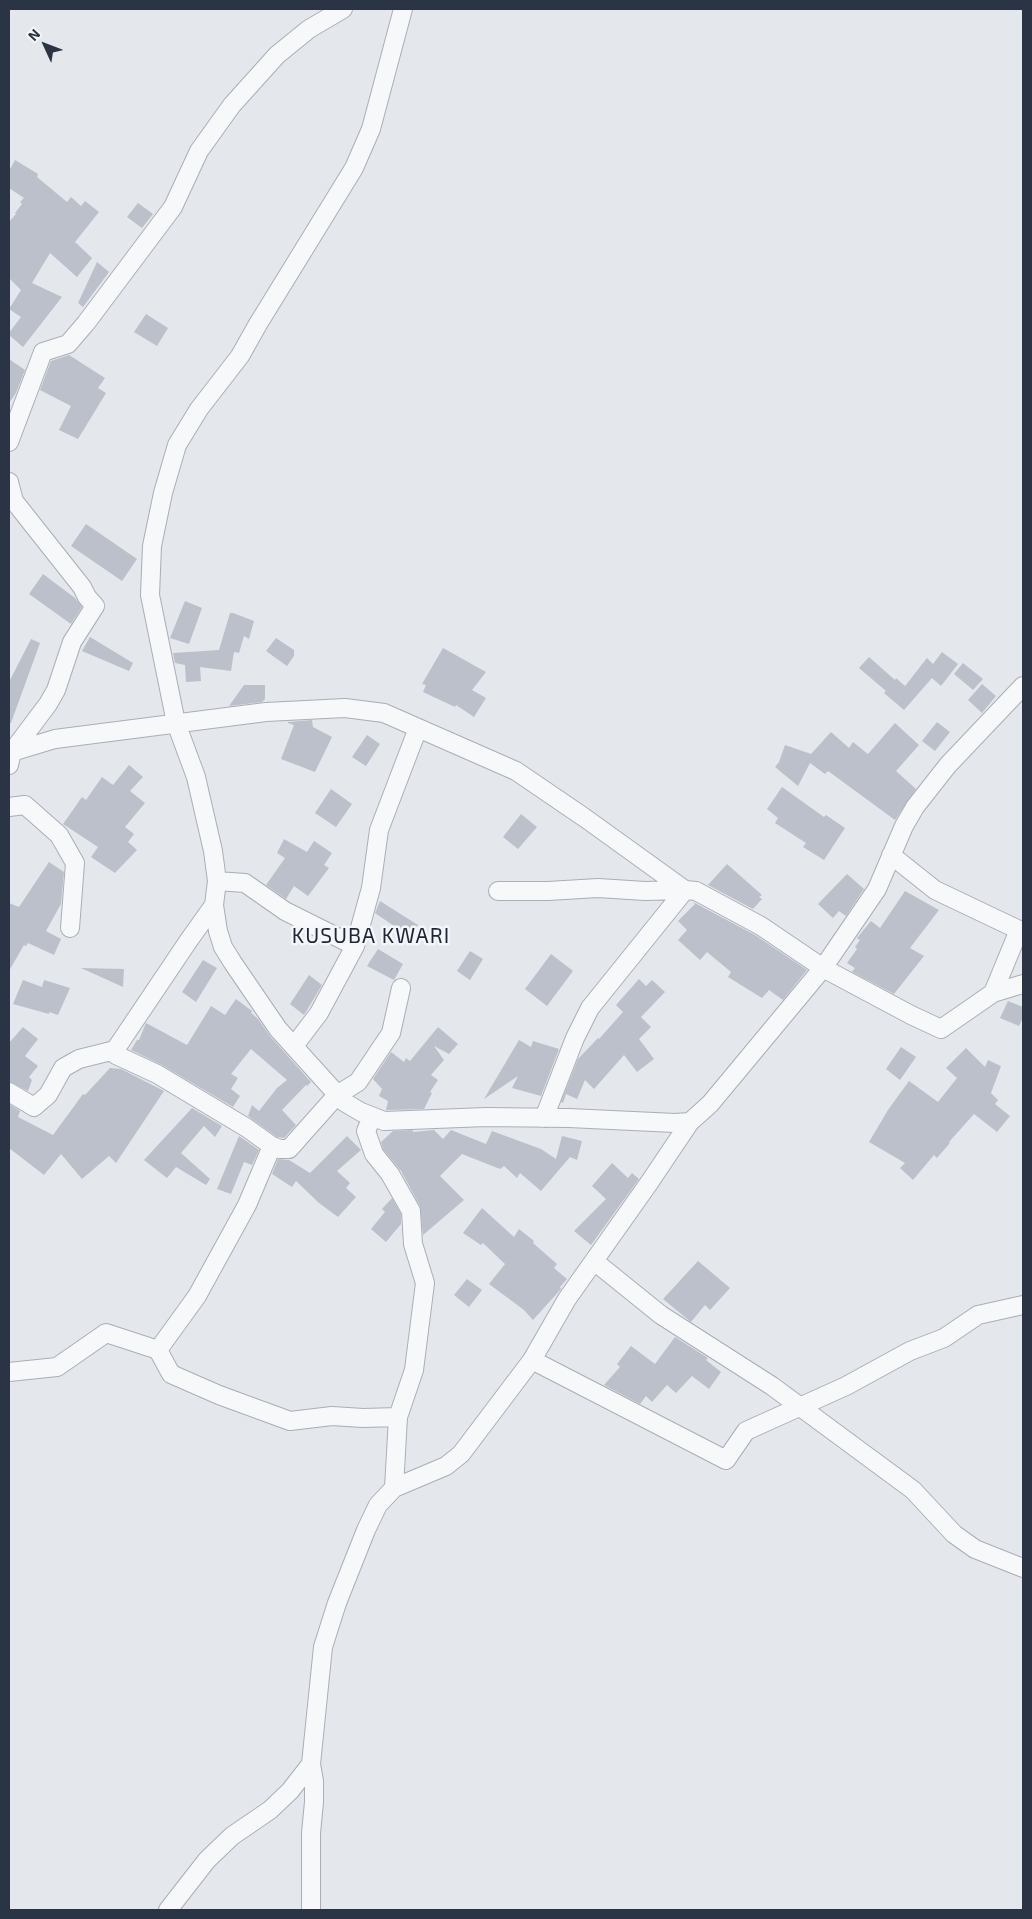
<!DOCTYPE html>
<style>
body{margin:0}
#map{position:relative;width:1032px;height:1919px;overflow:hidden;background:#e4e7ec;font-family:"Exo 2",sans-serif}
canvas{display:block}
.frame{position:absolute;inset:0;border:10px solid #2b3445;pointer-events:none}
.north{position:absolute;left:20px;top:20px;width:50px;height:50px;-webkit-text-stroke:4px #f4f6f9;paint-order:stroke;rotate:313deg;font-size:14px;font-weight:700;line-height:20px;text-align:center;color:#2b3445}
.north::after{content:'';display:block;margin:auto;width:18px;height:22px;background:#2b3445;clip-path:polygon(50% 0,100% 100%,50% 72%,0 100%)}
</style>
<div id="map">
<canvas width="1032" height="1919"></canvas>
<div class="frame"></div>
<div class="north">N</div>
</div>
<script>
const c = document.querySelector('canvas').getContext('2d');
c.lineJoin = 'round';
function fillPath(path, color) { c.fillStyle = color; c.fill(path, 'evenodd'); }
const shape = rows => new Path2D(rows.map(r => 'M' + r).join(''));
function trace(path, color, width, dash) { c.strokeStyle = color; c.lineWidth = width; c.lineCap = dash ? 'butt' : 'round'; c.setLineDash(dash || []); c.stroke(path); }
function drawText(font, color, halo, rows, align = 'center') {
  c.font = font + ' "Exo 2",sans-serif'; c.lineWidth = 5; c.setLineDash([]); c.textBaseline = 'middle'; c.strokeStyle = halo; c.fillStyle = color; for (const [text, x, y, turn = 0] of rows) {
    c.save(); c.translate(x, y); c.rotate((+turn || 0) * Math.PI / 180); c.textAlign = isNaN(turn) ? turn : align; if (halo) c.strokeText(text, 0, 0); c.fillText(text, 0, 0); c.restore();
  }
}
fillPath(shape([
 [15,160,38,174,37,177,67,202,71,197,81,206,85,201,99,212,75,242,92,258,77,277,50,253,32,283,62,297,23,347,9,335,9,333,21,317,9,309,21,290,9,278,9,222,16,214,15,213,22,204,20,202,24,198,9,188,9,171],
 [138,203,153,214,142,228,127,217],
 [97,262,109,272,83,307,78,303],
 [146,314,168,328,157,346,134,332],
 [69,355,105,378,98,388,106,393,78,439,59,430,71,406,40,390,51,361],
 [9,359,25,370,16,393,9,403],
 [86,524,137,559,122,581,71,546],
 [43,574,75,598,82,607,71,624,29,594],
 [185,601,202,608,189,644,170,638],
 [230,613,233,613,254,621,249,639,244,636,239,653,234,652,231,671,200,667,201,681,186,682,185,665,175,663,173,653,219,650],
 [90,637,133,663,129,671,82,651],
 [276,638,294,650,294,656,287,666,266,651],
 [31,639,40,643,11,723,9,723,9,682],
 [443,648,486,672,472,690,486,698,474,717,456,705,455,707,423,692,426,685,422,684],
 [942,652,958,664,941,686,932,678,904,710,884,693,886,691,859,668,869,657,895,680,896,678,905,686,927,658,933,664],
 [963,663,983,679,973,690,954,674],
 [982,684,996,696,982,713,968,700],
 [244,685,265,685,265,699,262,702,229,706],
 [312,720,313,727,332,737,315,772,281,759,294,725,288,723,288,722],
 [937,722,950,732,935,751,922,741],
 [895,723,919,745,896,771,916,789,895,820,828,771,825,774,810,763,798,786,775,767,779,762,785,745,811,754,831,732,849,748,853,742,868,754],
 [367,735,380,744,366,766,352,757],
 [129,765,143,777,130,791,145,803,125,827,134,834,128,842,137,850,115,873,91,857,98,847,63,824,82,797,86,800,102,777,113,785],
 [782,787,824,817,826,815,845,828,824,860,803,847,806,843,775,823,778,818,767,809],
 [331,789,352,804,336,827,315,813],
 [521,814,537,827,518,849,503,837],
 [284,839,307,852,314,841,332,853,324,865,329,868,308,896,294,886,286,899,266,885,285,858,277,853],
 [49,862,64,872,61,904,46,931,61,939,54,955,28,943,26,946,24,945,9,971,9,903,19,907],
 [727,864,762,895,759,897,762,899,753,909,708,885],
 [847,874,864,889,846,916,839,911,833,918,818,904],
 [905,891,939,910,910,948,924,956,894,994,852,972,855,968,847,963,857,949,855,947,860,940,857,938,871,921,880,928],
 [380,901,418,925,410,937,375,913],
 [693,902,755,935,807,970,783,1000,769,990,762,998,728,977,731,972,707,952,700,960,678,940,687,930,678,921,695,904],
 [378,949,403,964,394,980,367,966],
 [470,951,483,959,470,980,457,971],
 [551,954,573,971,547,1006,525,989],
 [203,960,217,968,196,1002,182,992],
 [81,968,124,969,123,987],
 [309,975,322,985,304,1015,290,1004],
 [639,979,646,986,652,980,665,992,641,1017,651,1027,639,1039,654,1059,637,1072,624,1055,594,1089,585,1080,577,1099,566,1094,563,1103,561,1102,578,1059,598,1038,599,1039,623,1012,616,1005],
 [23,980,42,987,44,980,70,988,58,1015,49,1012,49,1014,13,1004],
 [236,999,252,1011,251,1013,258,1019,270,1036,311,1082,307,1086,306,1085,282,1110,296,1125,284,1138,277,1137,248,1116,252,1105,259,1111,277,1088,287,1080,251,1049,231,1074,238,1078,231,1089,240,1096,233,1107,162,1065,131,1050,137,1040,139,1040,146,1023,187,1045,211,1006,225,1015],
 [1008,1001,1023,1007,1023,1017,1019,1026,1000,1018],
 [23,1027,38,1039,25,1056,38,1066,29,1077,32,1080,28,1091,9,1081,9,1043],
 [438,1027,458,1044,449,1054,434,1046,444,1060,431,1075,438,1080,430,1092,432,1093,424,1109,386,1110,388,1101,379,1096,382,1089,373,1079,391,1052,404,1062,406,1058,410,1061],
 [519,1040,531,1047,533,1041,559,1049,541,1096,512,1088,518,1076,484,1099],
 [901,1047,916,1057,900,1080,886,1069],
 [966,1048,985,1067,988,1060,1001,1066,991,1093,998,1100,995,1104,1010,1116,997,1132,974,1114,949,1142,950,1143,937,1158,934,1155,913,1180,900,1168,905,1163,869,1142,888,1110,909,1081,938,1102,957,1078,946,1068],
 [110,1068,121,1069,164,1091,116,1163,109,1156,82,1179,61,1154,44,1175,9,1148,9,1104,20,1111,18,1117,53,1135,83,1094,85,1095],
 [192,1108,222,1126,215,1137,204,1126,181,1153,210,1179,206,1185,176,1167,167,1178,144,1160],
 [413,1130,413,1132,434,1130,443,1139,451,1130,486,1144,492,1131,541,1149,556,1159,562,1136,582,1141,577,1160,570,1157,541,1191,520,1173,517,1178,504,1166,500,1169,462,1154,440,1176,464,1200,423,1235,420,1206,401,1171,383,1149,381,1142,393,1131],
 [239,1136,259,1150,252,1165,244,1162,231,1194,217,1189],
 [347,1136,361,1150,337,1171,350,1183,346,1188,356,1197,338,1217,319,1203,296,1181,292,1187,272,1174,278,1159,289,1160,310,1173],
 [612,1163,628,1178,632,1173,639,1179,591,1245,574,1231,606,1199,592,1186],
 [392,1198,401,1214,401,1224,386,1242,371,1229,385,1212,382,1209],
 [482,1208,514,1237,519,1229,534,1241,533,1243,557,1264,554,1268,567,1279,560,1287,561,1289,533,1320,524,1310,489,1284,505,1264,483,1243,481,1245,463,1233],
 [698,1261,730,1288,710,1310,705,1305,691,1322,663,1299],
 [467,1279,482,1290,469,1307,454,1295],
 [675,1337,708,1358,706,1360,721,1372,709,1389,692,1376,676,1393,667,1385,652,1402,646,1396,640,1404,604,1385,620,1367,617,1364,631,1346,655,1364]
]), '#bbc0ca');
const minor = shape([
 [403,9,371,129,354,168,258,324,240,356,199,409,177,445,163,493,152,546,150,595,176,723,196,777,213,851,217,881,214,905,218,931,223,947,233,963,278,1029,344,1102,361,1112,384,1121,486,1117,569,1118,675,1123,690,1122],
 [9,442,43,352,68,344,86,323,173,207,199,151,232,105,277,55,309,29,343,9],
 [9,482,14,501,82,587,87,597,95,606,72,642,56,690,48,704,12,752,9,765],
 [12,752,55,739,266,712,345,708,384,713,516,771,585,818,685,890,696,891,761,926,823,968,911,1015,941,1029,993,993,1019,930,935,890,891,855],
 [9,807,25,805,59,835,75,863,70,928],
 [217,881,245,883,285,911,355,946],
 [498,891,548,891,598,888,645,891,685,890,590,1008,575,1038,544,1118],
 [993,993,1023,984],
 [294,1046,319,1013,355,946,371,888,379,830,418,728],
 [115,1050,116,1055,157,1074,247,1128,272,1146,280,1149,289,1149,337,1095,358,1082,391,1033,401,988],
 [9,1092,34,1107,48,1095,63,1068,79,1059,115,1050,189,940,214,905],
 [372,1117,366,1131,374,1154,390,1174,411,1211,413,1244,425,1283,414,1370,398,1417],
 [594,1261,661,1315,772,1386,913,1490,954,1534,975,1549,1023,1568],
 [158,1350,171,1374,219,1395,290,1421,332,1416,363,1418,398,1417,394,1488],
 [532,1360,726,1460,746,1431,846,1386,910,1351,944,1338,978,1315,1023,1305],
 [9,1372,57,1367,106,1333,158,1350,197,1296,247,1205,272,1146],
 [168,1910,207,1860,232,1836,270,1810,290,1791,311,1764],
 [311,1910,311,1833,314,1802,314,1781,311,1764,323,1647,337,1603,366,1530,378,1505,394,1488,446,1466,461,1454,532,1360,567,1299,649,1183,690,1122,710,1104,823,968,877,889,904,826,915,807,948,765,1023,686]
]);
trace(minor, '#a9aeb7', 20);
trace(minor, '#f7f8fa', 18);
c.letterSpacing = '1px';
drawText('21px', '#1d2536', '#f4f6f9', [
 ["KUSUBA KWARI",371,936]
]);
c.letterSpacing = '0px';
</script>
